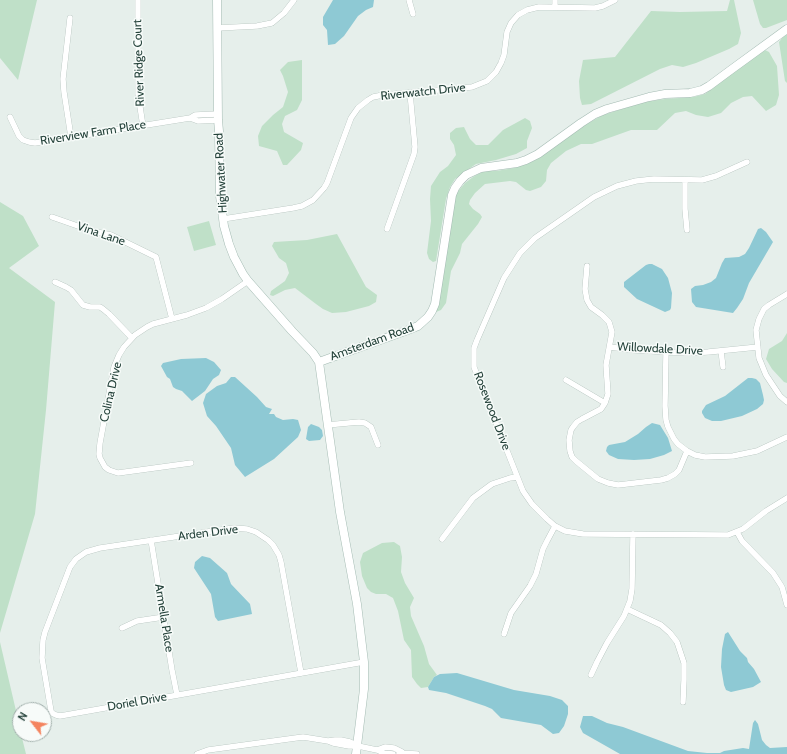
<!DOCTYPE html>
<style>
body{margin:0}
#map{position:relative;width:787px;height:754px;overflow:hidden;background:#e6efeb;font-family:Cabin,sans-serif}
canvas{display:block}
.north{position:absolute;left:12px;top:702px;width:40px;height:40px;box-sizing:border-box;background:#f7fbf9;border:1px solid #a3b1ad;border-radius:50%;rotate:301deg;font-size:11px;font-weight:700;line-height:16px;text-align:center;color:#24423a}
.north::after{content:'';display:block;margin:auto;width:14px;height:18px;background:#f4845f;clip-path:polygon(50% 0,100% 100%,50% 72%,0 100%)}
</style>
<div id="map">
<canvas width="787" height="754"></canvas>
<div class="north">N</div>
</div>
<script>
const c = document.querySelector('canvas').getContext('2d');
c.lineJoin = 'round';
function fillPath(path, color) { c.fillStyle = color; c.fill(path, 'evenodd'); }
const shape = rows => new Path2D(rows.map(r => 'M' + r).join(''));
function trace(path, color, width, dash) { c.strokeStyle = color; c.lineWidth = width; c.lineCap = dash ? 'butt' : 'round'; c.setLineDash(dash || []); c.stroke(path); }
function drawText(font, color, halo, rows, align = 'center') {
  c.font = font + ' Cabin,sans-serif'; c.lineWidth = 3; c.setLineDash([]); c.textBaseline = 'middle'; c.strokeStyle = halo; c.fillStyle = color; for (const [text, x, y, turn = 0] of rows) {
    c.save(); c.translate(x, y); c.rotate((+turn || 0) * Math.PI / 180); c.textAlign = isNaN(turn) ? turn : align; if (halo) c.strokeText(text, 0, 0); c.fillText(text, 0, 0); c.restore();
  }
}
fillPath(shape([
 [0,0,37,0,18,80,0,58],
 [730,0,734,0,741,33,738,44,729,49,696,63,683,67,672,65,660,69,591,104,582,105,580,98,579,81,583,60,615,57,651,11,680,12,727,11],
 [753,0,787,0,787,20,766,28,763,28,760,24],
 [787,34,787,83,785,81,779,42,783,37],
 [765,50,769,52,777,66,779,95,776,105,766,111,752,96,743,97,731,103,721,113,708,117,696,115,686,111,675,113,657,130,631,130,592,144,581,144,566,151,551,163,547,170,546,181,541,187,530,191,526,190,516,182,510,181,485,184,475,193,470,200,469,204,473,209,480,214,482,217,478,224,462,244,460,253,451,271,446,303,441,310,436,312,435,310,455,195,465,183,473,177,484,171,496,171,514,168,533,161,585,125,603,115,644,102,665,99,693,97,705,94,753,57],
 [302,60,302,100,297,110,285,116,282,124,284,132,303,143,301,150,287,165,283,165,277,151,259,146,258,136,262,126,273,115,283,107,288,92,283,76,280,70,288,62],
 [525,118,530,121,532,128,527,141,527,148,516,154,496,160,476,164,463,173,455,179,450,187,446,199,436,261,433,262,429,259,427,253,431,221,430,199,431,186,440,172,448,166,456,155,454,145,450,139,450,133,456,128,464,127,470,139,476,145,488,145,503,130],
 [0,202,23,216,39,246,9,268,55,302,46,410,35,514,0,633],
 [209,221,216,245,194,251,187,227],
 [337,234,366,287,377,295,376,302,369,306,346,312,332,313,323,309,316,304,295,288,285,290,273,296,270,295,271,291,285,281,289,273,286,263,279,258,272,246,274,242,307,240],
 [787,333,787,383,784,382,772,369,766,359,769,349,782,341],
 [394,542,400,546,402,557,401,572,405,583,414,598,410,607,411,616,424,646,429,664,437,675,434,677,428,687,421,688,417,684,412,677,411,650,404,640,398,611,393,598,386,594,376,594,371,592,367,588,362,576,360,562,363,553,382,543],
 [0,642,20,728,20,734,21,734,26,754,0,754]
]), '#bfe0c8');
fillPath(shape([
 [333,0,374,0,373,7,366,10,358,16,344,36,335,44,328,45,327,30,323,25,323,17],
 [761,228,766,232,773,242,749,283,743,299,737,308,733,313,696,307,692,302,691,289,695,286,703,285,711,282,716,278,722,263,725,258,739,257,745,254,749,248,758,229],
 [649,264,652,264,662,269,668,278,672,293,671,308,670,310,665,312,637,299,624,287,624,282,646,265],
 [206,358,214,362,221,370,219,375,213,379,205,391,192,401,182,391,176,389,173,387,170,379,167,377,161,366,163,363,181,359],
 [231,377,235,377,257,397,266,407,272,409,269,414,274,414,276,417,283,420,293,419,298,420,301,430,298,437,274,459,245,477,235,465,231,448,216,426,207,416,203,403,206,394,217,386,226,383],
 [748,378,752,378,756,379,760,383,763,395,764,400,763,404,757,409,742,416,721,421,712,421,705,418,702,413,702,411,706,405,725,396],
 [652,423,660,425,668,438,672,451,664,455,650,459,634,460,618,459,609,455,606,451,607,447,609,445,625,442,638,434,646,427],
 [311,424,319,427,322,430,323,436,320,440,309,441,306,439,308,427],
 [202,556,210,558,227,573,231,584,250,604,252,614,218,621,215,617,211,594,194,568,195,562],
 [728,632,740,651,747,658,748,662,754,669,761,682,753,687,731,692,726,690,724,685,721,667,722,649,725,634],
 [457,673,514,690,550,696,562,700,568,706,568,714,564,726,559,733,553,734,541,725,501,718,492,709,485,706,446,693,429,690,428,687,434,677,440,674],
 [583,716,592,716,607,723,623,727,688,751,707,753,720,753,724,751,743,748,749,749,753,723,755,720,758,724,762,740,766,745,770,748,787,747,787,754,620,754,583,733,580,727]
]), '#8ec9d4');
const street = shape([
 [138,0,138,94,143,126],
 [409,0,413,14],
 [555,7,555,0],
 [70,18,63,79,64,92,71,137],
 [217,28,257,26,272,23,284,13,294,0],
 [10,117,19,136,23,140,29,142,35,143,190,118,195,115,218,114],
 [190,118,198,121,218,120],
 [747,162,716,176,702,180,654,179,636,181,617,186,594,197,535,238,520,253,504,278,477,340,474,348,474,367,481,385,523,491,532,504,547,519,555,526,565,531,583,534,728,535,743,529,766,511,787,498],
 [685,180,685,209,687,230],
 [52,217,92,231,111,235,156,257,172,319],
 [223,219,293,208,302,206,313,200,324,188,327,183,351,118,358,108,368,100,373,97,383,95,472,87,487,81,496,72,501,63,504,55,507,32,511,23,518,15,527,10,539,7,595,8,603,6,615,0],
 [387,229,414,154,415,147,410,93],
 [587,266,585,289,587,300,591,307,602,315,609,322,612,332,606,365,608,394,605,403,601,409,582,419,577,422,573,427,571,430,569,440,570,451,572,457,576,461,598,479,608,483,618,485,661,480,668,478,675,474,679,470,687,451],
 [55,282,66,287,71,290,83,305,90,307,100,307,103,309,109,314,132,338],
 [787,294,769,305,764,309,759,319,756,330,759,358,766,375,780,396,787,402],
 [610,347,633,350,687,353,708,352,758,347],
 [721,351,723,367],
 [666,352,665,406,666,420,668,427,674,439,678,444,687,451,695,455,705,457,733,456,757,451,787,437],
 [566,380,605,403],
 [327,425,359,422,365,423,371,427,378,445],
 [191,463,118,473,109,470,105,467,100,458,99,454,100,443,114,367,119,355,124,347,135,335,147,327,153,324,187,315,206,308,222,299,248,281],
 [737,532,742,541,773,573,782,587,787,605],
 [442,539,473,498,492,484,510,478,517,477],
 [151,540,172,670,177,695],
 [627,609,661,625,670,633,677,642,684,663,684,680,683,702],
 [122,628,137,621,164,617],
 [504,634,511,613,530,586,536,574,543,549,547,541,555,526],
 [301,673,281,562,279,555,273,545,268,540,256,532,247,529,234,528,100,548,86,552,76,559,70,567,45,632,43,640,42,658,51,711,52,713,56,715,60,716,364,662],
 [591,675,597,662,607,643,624,616,630,601,632,589,633,534],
 [328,741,335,740,341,740,350,742,358,746,377,750,384,753,393,754],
 [377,750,385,747,394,748,402,752],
 [399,753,417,754],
 [197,754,208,750,303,737,328,741,333,743,349,746,358,746]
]);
const secondary = shape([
 [217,0,218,120,219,131,220,196,224,226,229,244,234,257,243,274,248,281,292,331,313,353,319,362,340,512,357,604,364,662,364,689,356,754],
 [319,362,408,330,418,326,428,317,432,311,435,304,452,195,455,188,460,181,466,175,481,168,517,163,526,160,538,154,581,123,595,114,607,109,649,97,665,94,690,93,702,90,709,86,732,69,787,29]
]);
trace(street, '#a8b8b2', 6);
trace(secondary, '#a4bbb3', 9);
trace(street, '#fff', 5.5);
trace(secondary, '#fff', 8);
drawText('12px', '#24423a', '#f7fbf9', [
 ["River Ridge Court",139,63,-92],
 ["Riverwatch Drive",423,92,-6],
 ["Riverview Farm Place",93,133,-9],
 ["Highwater Road",221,173,-93],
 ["Vina Lane",101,234,19],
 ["Amsterdam Road",372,342,-20],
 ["Willowdale Drive",660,349,3],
 ["Colina Drive",111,392,-77],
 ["Rosewood Drive",492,411,69],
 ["Arden Drive",208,533,-7],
 ["Armella Place",164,618,81],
 ["Doriel Drive",137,702,-10]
]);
</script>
